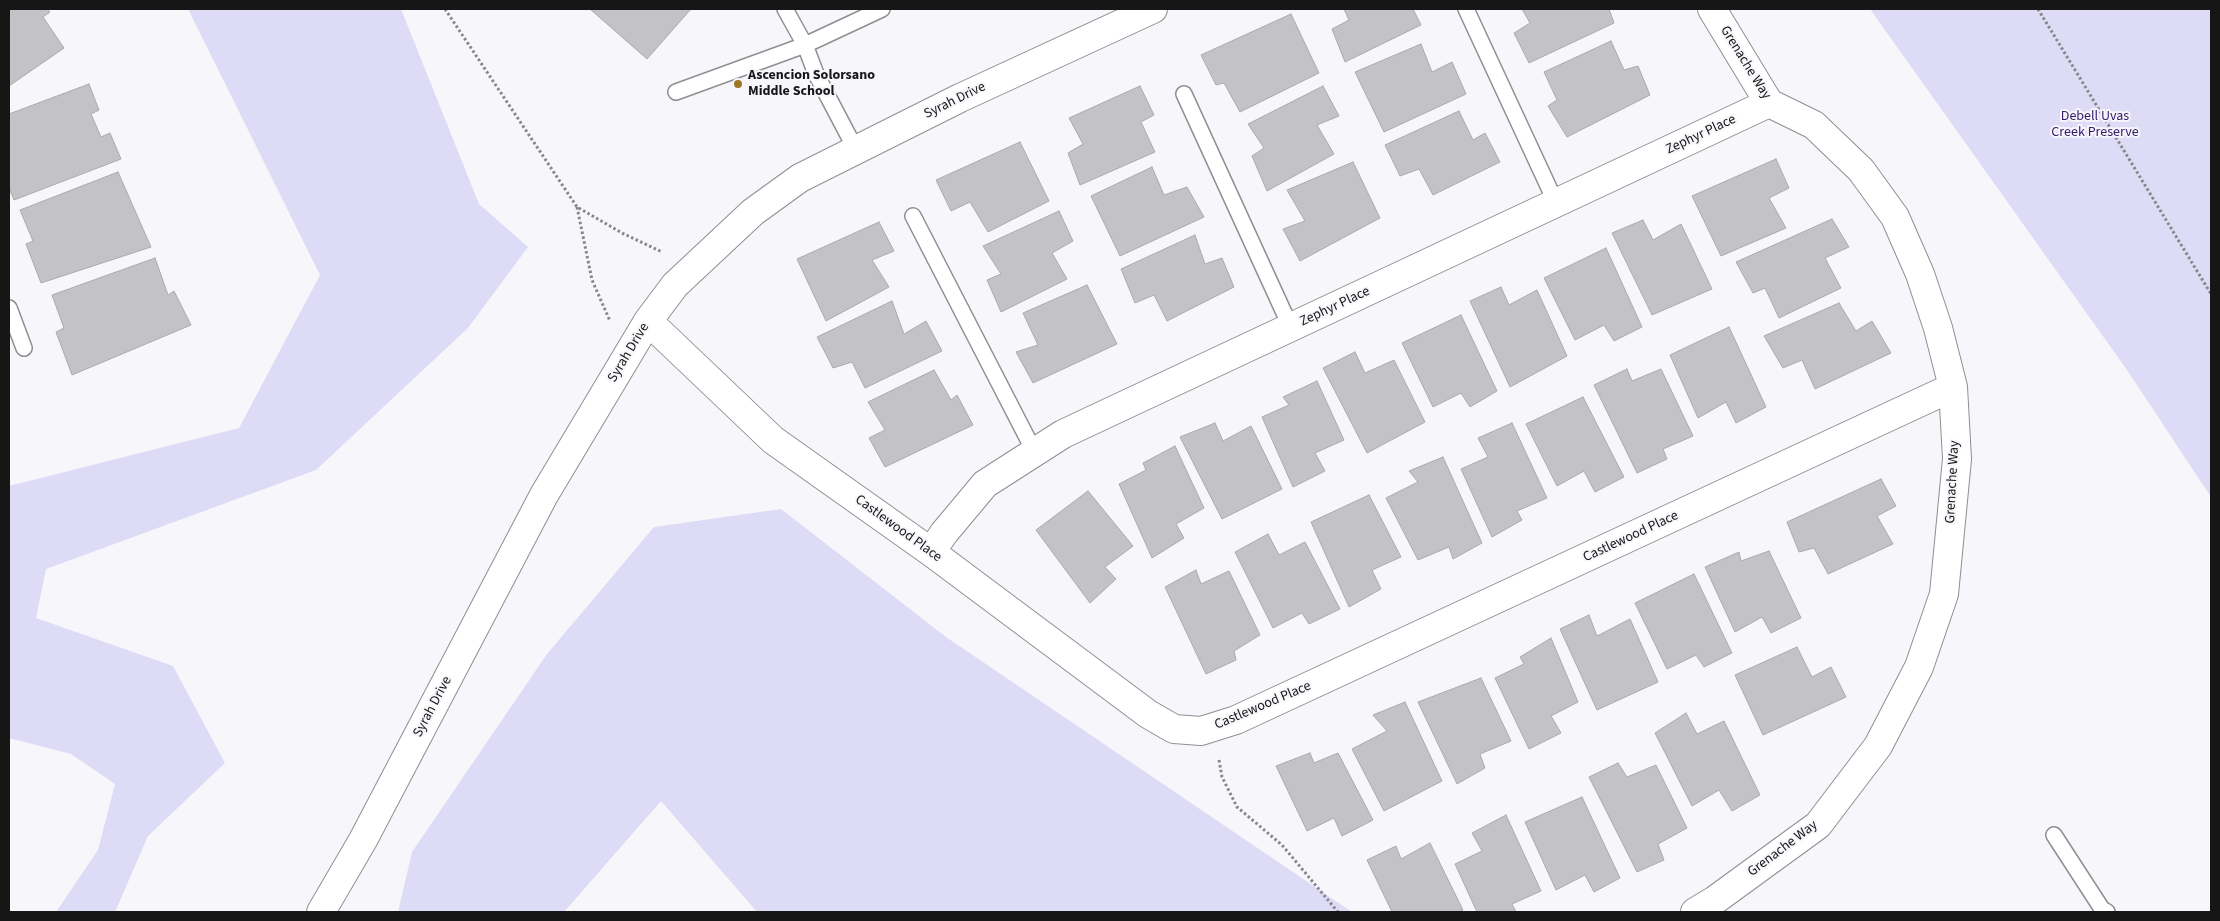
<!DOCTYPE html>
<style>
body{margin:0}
#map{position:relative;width:2220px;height:921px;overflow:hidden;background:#f7f7fb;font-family:"Source Sans 3",sans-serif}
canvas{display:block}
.frame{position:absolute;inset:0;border:10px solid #161617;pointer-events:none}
</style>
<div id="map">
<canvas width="2220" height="921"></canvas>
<div class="frame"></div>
</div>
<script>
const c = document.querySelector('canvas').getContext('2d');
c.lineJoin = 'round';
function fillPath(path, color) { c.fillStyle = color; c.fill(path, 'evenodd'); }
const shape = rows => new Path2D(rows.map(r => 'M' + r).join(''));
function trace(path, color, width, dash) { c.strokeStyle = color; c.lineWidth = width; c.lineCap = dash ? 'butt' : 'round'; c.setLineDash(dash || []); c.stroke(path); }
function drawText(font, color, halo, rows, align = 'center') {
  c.font = font + ' "Source Sans 3",sans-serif'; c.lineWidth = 4; c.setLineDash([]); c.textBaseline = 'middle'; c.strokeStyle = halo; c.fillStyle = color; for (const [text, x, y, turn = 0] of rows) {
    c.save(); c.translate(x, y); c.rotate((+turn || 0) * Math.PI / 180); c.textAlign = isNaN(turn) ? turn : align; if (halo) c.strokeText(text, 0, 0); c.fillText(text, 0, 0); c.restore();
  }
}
fillPath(shape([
 [188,9,401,9,479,204,528,247,468,328,316,470,46,569,36,618,173,666,225,763,148,836,115,912,56,912,98,850,115,784,71,754,9,738,9,486,239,428,320,275],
 [1870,9,2211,9,2211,497,2127,370],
 [781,509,946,637,1352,912,757,912,661,801,564,912,398,912,412,852,547,654,654,527]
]), '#dddbf5');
const building = shape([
 [9,9,47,9,50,12,43,17,64,48,9,86,9,9],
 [590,9,691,9,647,59,590,9],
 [1344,9,1413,9,1421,25,1345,62,1332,29,1349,20,1344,9],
 [1522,9,1609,9,1614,23,1529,63,1514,33,1530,23,1522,9],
 [1291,14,1319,73,1240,112,1224,83,1216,85,1201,55,1291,14],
 [1611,41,1624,70,1638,66,1650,95,1567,137,1548,106,1557,100,1544,72,1611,41],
 [1421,44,1432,72,1452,62,1466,94,1384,132,1355,72,1421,44],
 [89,84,99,110,91,114,101,137,110,133,121,159,14,200,9,188,9,114,89,84],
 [1140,86,1154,115,1141,122,1155,152,1080,185,1068,153,1083,144,1069,118,1140,86],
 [1323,86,1339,116,1317,125,1334,154,1267,191,1252,156,1264,148,1248,124,1323,86],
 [1459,111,1473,140,1485,133,1500,162,1433,195,1419,169,1400,176,1385,145,1459,111],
 [1020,142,1049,201,988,232,970,202,951,211,936,180,1020,142],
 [1776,159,1789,188,1769,198,1786,228,1721,256,1692,196,1776,159],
 [1353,162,1380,218,1300,261,1283,229,1305,221,1287,190,1353,162],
 [1152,167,1164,195,1187,187,1204,217,1120,256,1091,196,1152,167],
 [118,172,151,247,41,283,26,244,33,241,20,210,118,172],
 [1059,211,1073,241,1052,253,1067,279,1001,312,987,280,1001,274,983,246,1059,211],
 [1832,219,1849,247,1825,258,1841,288,1779,318,1765,288,1753,293,1736,262,1832,219],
 [1643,220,1653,240,1681,224,1712,289,1652,315,1612,233,1643,220],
 [879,222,894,251,872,260,889,287,826,321,797,259,879,222],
 [1195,235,1205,264,1222,258,1234,287,1167,321,1154,295,1135,303,1121,269,1195,235],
 [1606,248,1642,327,1614,341,1604,325,1575,340,1544,278,1606,248],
 [155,258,168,295,174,291,191,325,72,375,56,332,64,328,52,295,155,258],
 [1087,285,1117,344,1033,383,1016,352,1038,345,1023,313,1087,285],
 [1501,287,1509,305,1537,290,1567,356,1510,387,1470,301,1501,287],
 [892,301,904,334,926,321,942,351,865,388,852,362,833,368,817,337,892,301],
 [1839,303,1856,331,1872,321,1891,353,1815,389,1802,360,1783,368,1764,336,1839,303],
 [1461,315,1497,391,1470,407,1461,393,1433,407,1402,343,1461,315],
 [1729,327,1766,407,1736,423,1726,402,1698,418,1670,355,1729,327],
 [1355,352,1365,373,1394,360,1425,422,1367,453,1323,368,1355,352],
 [1627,369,1632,381,1661,369,1693,436,1663,449,1667,459,1637,473,1594,385,1627,369],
 [934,370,951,400,957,395,973,425,885,467,869,438,885,430,868,402,934,370],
 [1317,381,1344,440,1315,453,1325,471,1293,487,1262,417,1289,405,1283,397,1317,381],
 [1583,397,1624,477,1595,492,1584,471,1557,486,1526,424,1583,397],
 [1215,423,1223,441,1251,426,1282,489,1222,519,1180,437,1215,423],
 [1512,423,1547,498,1517,511,1522,520,1492,537,1461,469,1488,457,1478,438,1512,423],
 [1175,446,1204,508,1176,524,1184,538,1152,558,1119,484,1146,470,1143,463,1175,446],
 [1443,457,1482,543,1453,559,1449,547,1418,560,1386,498,1418,482,1409,471,1443,457],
 [1881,479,1896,506,1877,516,1893,544,1828,574,1814,548,1799,552,1787,522,1881,479],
 [1088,491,1133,546,1105,567,1116,579,1090,603,1036,530,1088,491],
 [1369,495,1401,557,1372,570,1381,589,1349,607,1311,522,1369,495],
 [1268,534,1279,555,1305,542,1340,609,1309,624,1302,613,1273,628,1235,552,1268,534],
 [1769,551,1801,618,1771,633,1762,617,1735,632,1705,567,1739,552,1741,561,1769,551],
 [1196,570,1201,584,1229,571,1260,635,1234,651,1236,660,1206,674,1165,587,1196,570],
 [1694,574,1732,653,1704,667,1696,655,1667,669,1635,603,1694,574],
 [1589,615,1597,636,1630,619,1658,682,1597,710,1560,629,1589,615],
 [1551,638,1578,702,1551,716,1561,733,1529,749,1495,678,1524,664,1520,657,1551,638],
 [1797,647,1812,677,1831,667,1846,697,1763,735,1735,675,1797,647],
 [1481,678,1511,741,1480,754,1485,768,1457,784,1418,702,1481,678],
 [1405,702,1442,781,1384,811,1352,749,1387,731,1373,715,1405,702],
 [1686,713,1697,734,1724,721,1760,795,1732,811,1719,790,1692,806,1655,733,1686,713],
 [1310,753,1314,763,1338,753,1373,820,1342,836,1334,818,1307,831,1276,766,1310,753],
 [1618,763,1627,777,1656,765,1687,828,1658,844,1664,860,1637,872,1589,777,1618,763],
 [1582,797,1620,878,1594,892,1585,875,1556,890,1525,822,1582,797],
 [1506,815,1541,891,1512,904,1516,912,1477,912,1455,864,1482,851,1472,833,1506,815],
 [1430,843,1463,910,1457,912,1392,912,1367,860,1396,846,1401,859,1430,843]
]);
fillPath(building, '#c3c3c7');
trace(building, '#aaaaad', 1);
const service = shape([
 [785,9,805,45,816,74,856,150],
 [1466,9,1556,203],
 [676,92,805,45,882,9],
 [1184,94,1291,328],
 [913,216,1035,453],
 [9,308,24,348],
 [2054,835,2102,909,2107,912]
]);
const minor = shape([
 [648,321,773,440,931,552,1148,714,1174,729,1201,731,1236,720,1953,387],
 [931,552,944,533,985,484,1063,434,1769,103],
 [321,912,363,840,544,495,648,321,675,285,753,212,800,178,960,98,1153,9],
 [1695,912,1715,900,1818,825,1878,746,1919,667,1944,594,1957,459,1953,387,1938,328,1920,274,1895,217,1861,170,1814,125,1769,103,1712,9]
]);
trace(service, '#8f8f92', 18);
trace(minor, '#8f8f92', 30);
trace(shape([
 [445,9,577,207,622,233,662,252],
 [2038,9,2211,294],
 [577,207,592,280,610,321],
 [1219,760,1222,777,1237,807,1282,845,1338,912]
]), '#87878a', 3, [2.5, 2.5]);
trace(service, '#fff', 15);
trace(minor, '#fff', 28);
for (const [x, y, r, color] of [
 [738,84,5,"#a07726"]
]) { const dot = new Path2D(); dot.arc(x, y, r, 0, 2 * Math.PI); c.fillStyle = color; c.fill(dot); trace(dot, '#f7f7fb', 2); }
drawText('14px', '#161617', '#f7f7fb', [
 ["Grenache Way",1745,63,58],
 ["Syrah Drive",955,101,-26],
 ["Zephyr Place",1701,135,-25],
 ["Zephyr Place",1335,307,-25],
 ["Syrah Drive",629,353,-59],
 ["Grenache Way",1953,482,-87],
 ["Castlewood Place",898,529,36],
 ["Castlewood Place",1631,537,-25],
 ["Castlewood Place",1263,706,-23],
 ["Syrah Drive",433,707,-62],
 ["Grenache Way",1783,849,-37]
]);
drawText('bold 14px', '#161617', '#f7f7fb', [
 ["Ascencion Solorsano",748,76],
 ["Middle School",748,92]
], 'left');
drawText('14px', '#321a6b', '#f7f7fb', [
 ["Debell Uvas",2095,117],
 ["Creek Preserve",2095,133]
]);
</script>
